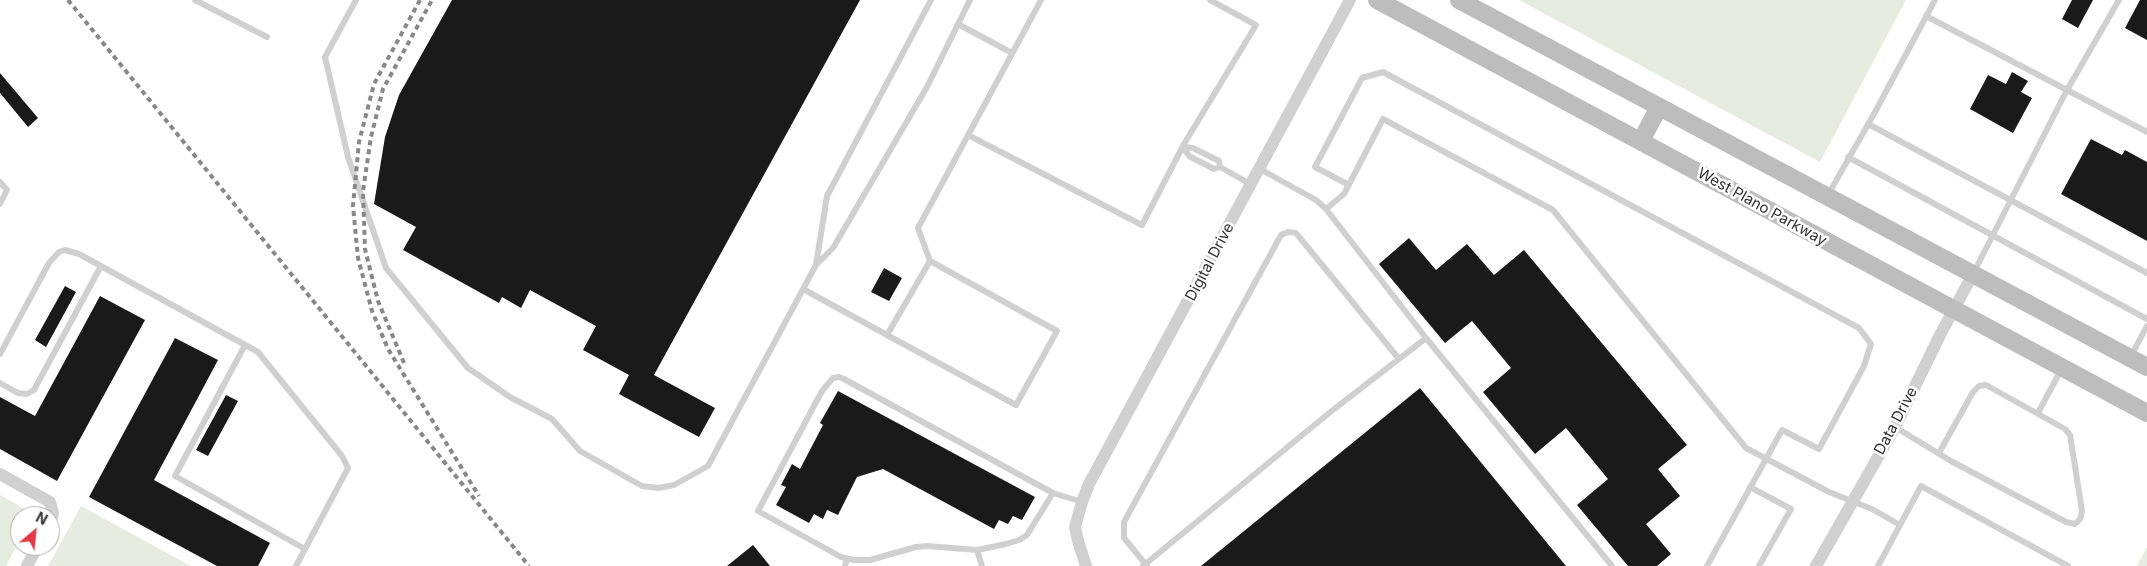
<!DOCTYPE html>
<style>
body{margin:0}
#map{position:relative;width:2147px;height:566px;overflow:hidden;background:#fff;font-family:Inter,sans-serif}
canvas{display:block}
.north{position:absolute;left:10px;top:506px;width:50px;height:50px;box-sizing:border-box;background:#fff;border:1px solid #adadad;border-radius:50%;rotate:28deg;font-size:14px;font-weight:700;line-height:20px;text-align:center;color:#333}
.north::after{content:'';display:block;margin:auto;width:18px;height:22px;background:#e63946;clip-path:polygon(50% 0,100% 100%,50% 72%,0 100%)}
</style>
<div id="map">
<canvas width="2147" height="566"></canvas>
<div class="north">N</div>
</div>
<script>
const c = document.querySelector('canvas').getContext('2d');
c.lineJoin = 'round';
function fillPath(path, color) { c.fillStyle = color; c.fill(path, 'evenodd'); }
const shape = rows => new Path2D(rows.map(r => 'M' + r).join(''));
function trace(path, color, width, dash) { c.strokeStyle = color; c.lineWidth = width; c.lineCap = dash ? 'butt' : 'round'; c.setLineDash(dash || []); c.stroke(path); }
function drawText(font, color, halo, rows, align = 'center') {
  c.font = font + ' Inter,sans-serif'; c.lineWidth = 5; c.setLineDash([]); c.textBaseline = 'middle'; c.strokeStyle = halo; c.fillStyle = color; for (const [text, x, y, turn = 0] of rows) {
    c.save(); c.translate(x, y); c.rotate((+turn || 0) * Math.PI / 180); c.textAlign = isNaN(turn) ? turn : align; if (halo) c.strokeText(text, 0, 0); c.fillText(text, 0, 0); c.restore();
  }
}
fillPath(shape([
 [1519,0,1906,0,1820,162],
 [0,495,34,514,33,516,20,516,20,540,6,566,0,566],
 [81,506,191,566,48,566],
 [2147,547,2147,566,2137,566]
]), '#e6ecdf');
fillPath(shape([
 [452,0,860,0,654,375,715,408,699,437,619,394,629,375,583,350,596,326,530,290,521,308,502,297,499,303,403,250,416,227,374,204,385,137,399,95],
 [2072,0,2093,0,2078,28,2062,19],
 [2140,0,2147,0,2147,40,2125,28],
 [2012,72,2028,81,2021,92,2032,98,2013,133,1970,109,1988,75,2006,84],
 [0,73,38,118,28,127,0,93],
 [2091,139,2122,155,2125,150,2147,162,2147,241,2061,194],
 [1409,238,1436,270,1467,244,1494,275,1524,250,1687,445,1658,469,1680,496,1646,524,1671,554,1657,566,1628,566,1577,505,1608,479,1566,428,1535,454,1483,392,1511,368,1472,321,1445,343,1379,264],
 [884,268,902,278,889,301,871,292],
 [65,286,76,292,46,347,35,340],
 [100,296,145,320,57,481,0,449,0,397,35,416],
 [175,338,218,360,154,480,270,543,258,566,217,566,89,497],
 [1420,388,1566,566,1201,566],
 [838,391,1035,497,1022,520,1013,516,1008,524,999,520,994,529,883,469,857,477,838,515,827,510,823,519,814,514,809,523,776,505,786,487,781,485,792,464,800,469,823,425,820,423],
 [226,395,238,401,208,456,196,450],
 [753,545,770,566,727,566]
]), '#1a1a1a');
trace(shape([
 [195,0,267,37],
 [356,0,325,57,348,157,386,268,468,368,510,397,552,419,580,451,642,486,658,488,674,485,708,466,816,265,827,196,931,0],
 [1926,16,2147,132],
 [958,24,1012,53],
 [1868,124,2147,273],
 [968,135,1142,225,1184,144,1256,25,1210,0],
 [1183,147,1193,148,1219,161,1220,167,1214,169,1189,156,1183,147],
 [1848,157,2147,319],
 [1220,167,1252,185],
 [0,182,7,190,0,204],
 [1349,185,1315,167,1362,78,1383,72,1859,328,1871,344,1864,366,1819,449,1782,430,1707,566],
 [1828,195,1875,112,1935,0],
 [1326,209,1344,194,1383,119,1553,210,1746,448,1829,492,1872,509,1900,525],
 [930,261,918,228,1041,0],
 [816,265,833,248,927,87,970,0],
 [1974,272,2067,90,2119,0],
 [803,289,887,335,1016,405,1057,331,930,261,887,335],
 [1426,338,1612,566],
 [245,345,175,476,305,549],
 [0,354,49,263,59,252,65,250,79,254,258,352,342,456,348,468,296,566],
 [2131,356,2147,326],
 [0,383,18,393,27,394,34,390,101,266],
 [2038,413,2062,368],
 [1895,427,1951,461,2066,522,2075,524,2080,519,2082,511,2070,435,2065,429,1986,385,1979,386,1973,392,1939,453],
 [1750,487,1791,509,1759,566],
 [977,550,927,546,916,547,870,560,854,560,841,557,758,511,822,391,833,378,839,377,844,379,1053,493],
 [845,566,847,559],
 [982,566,977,550,1006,544,1019,540,1027,535,1053,493,1082,502],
 [1143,566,1334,409,1426,338,1326,209,1316,200,1260,169],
 [1147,566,1124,538,1124,522,1281,235,1288,232,1296,233,1399,359],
 [1878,566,1921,486,2068,566]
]), '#d0d0d0', 6);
trace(shape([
 [0,474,50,502,53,513,50,524],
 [27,566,38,546],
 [1086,566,1078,541,1075,527,1082,502,1089,484,1350,0],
 [1816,566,1895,427,1941,333,1973,274]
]), '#d0d0d0', 12);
trace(shape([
 [1377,0,2147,413],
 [1459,0,2147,367],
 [1641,141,1659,107]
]), '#bdbdbd', 18);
trace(shape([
 [68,0,529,566],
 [420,0,374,84,359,142,353,206,358,258,372,311,388,349,479,496],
 [404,363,378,301,365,249,363,191,371,137,383,89,432,0]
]), '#888', 4, [5, 4]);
drawText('15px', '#333', '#fff', [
 ["West Plano Parkway",1762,207,29],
 ["Digital Drive",1210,262,-62],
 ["Data Drive",1896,421,-62]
]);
</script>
